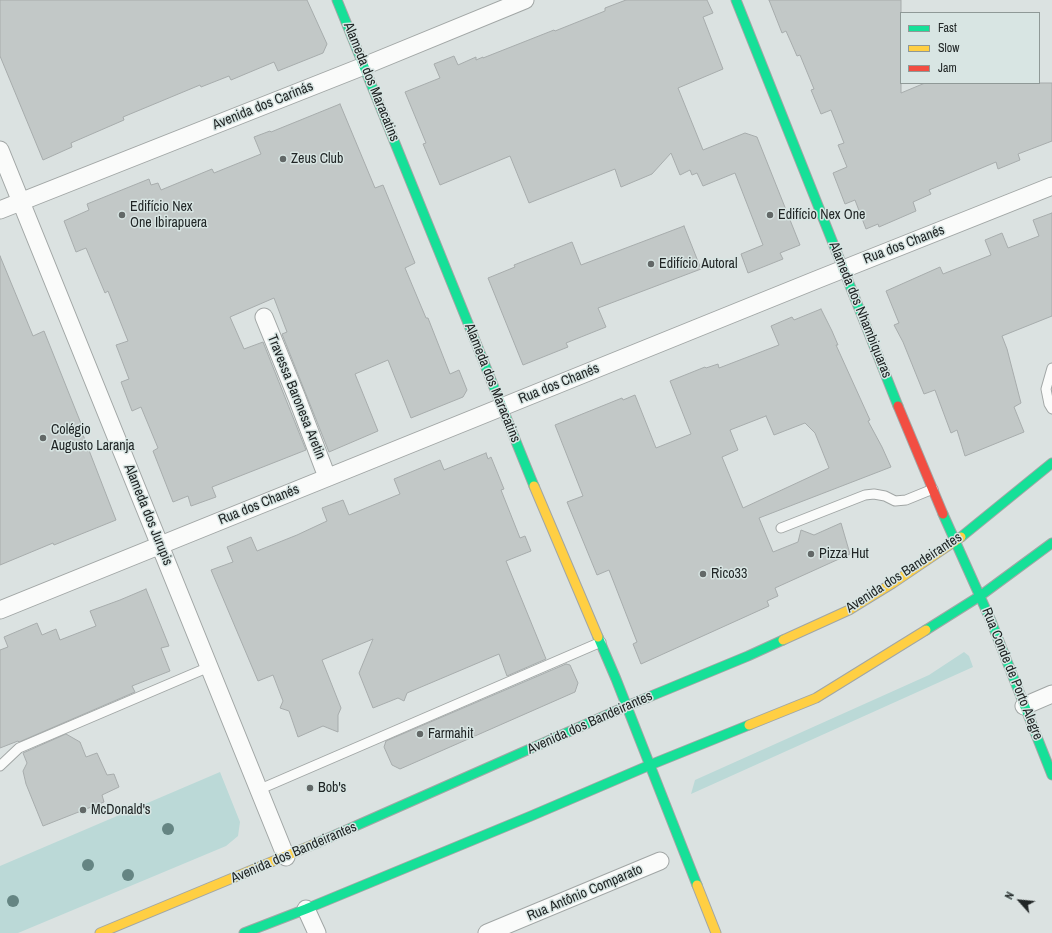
<!DOCTYPE html>
<meta charset="utf-8">
<style>
body{margin:0}
#map{position:relative;width:1052px;height:933px;overflow:hidden;background:#dbe2e1;font-family:"Archivo Narrow",sans-serif}
canvas{display:block}
.legend{position:absolute;left:900px;top:12px;width:140px;height:72px;box-sizing:border-box;background:#d8e5e3;border:1px solid #8f9997;margin:0;padding:5px 7px;list-style:none;font-size:12px;color:#212626}
.legend li{display:flex;align-items:center;gap:8px;height:20px}
.legend b{width:20px;border:1px solid #8f9997}
.north{position:absolute;left:1000px;top:881px;width:40px;height:40px;-webkit-text-stroke:3px #d8e5e3;paint-order:stroke;rotate:297deg;font-size:11px;font-weight:700;line-height:16px;text-align:center;color:#212626}
.north::after{content:'';display:block;margin:auto;width:14px;height:18px;background:#212626;clip-path:polygon(50% 0,100% 100%,50% 72%,0 100%)}
</style>
<div id="map">
<canvas width="1052" height="933"></canvas>
<ul class="legend">
<li><b style="height:5px;background:#16e098"></b>Fast</li>
<li><b style="height:5px;background:#ffcf43"></b>Slow</li>
<li><b style="height:5px;background:#f24e42"></b>Jam</li>
</ul>
<div class="north">N</div>
</div>
<script>
const c = document.querySelector('canvas').getContext('2d');
c.lineJoin = 'round';
function fillPath(path, color) { c.fillStyle = color; c.fill(path, 'evenodd'); }
const shape = rows => new Path2D(rows.map(r => 'M' + r).join(''));
function trace(path, color, width, dash) { c.strokeStyle = color; c.lineWidth = width; c.lineCap = dash ? 'butt' : 'round'; c.setLineDash(dash || []); c.stroke(path); }
function drawText(font, color, halo, rows, align = 'center') {
  c.font = font + ' "Archivo Narrow",sans-serif'; c.lineWidth = 3; c.setLineDash([]); c.textBaseline = 'middle'; c.strokeStyle = halo; c.fillStyle = color; for (const [text, x, y, turn = 0] of rows) {
    c.save(); c.translate(x, y); c.rotate((+turn || 0) * Math.PI / 180); c.textAlign = isNaN(turn) ? turn : align; if (halo) c.strokeText(text, 0, 0); c.fillText(text, 0, 0); c.restore();
  }
}
fillPath(shape([
 [964,652,969,656,973,667,691,794,695,780,929,675],
 [220,772,240,822,238,836,226,846,18,933,0,933,0,866]
]), '#bbd9d7');
const building = shape([
 [0,0,307,0,327,44,323,53,278,71,274,62,231,80,229,76,201,87,200,85,123,117,124,120,71,143,72,147,43,160,0,56,0,0],
 [626,0,707,0,713,13,703,17,723,69,678,88,703,150,745,133,757,137,800,245,780,253,783,259,748,273,741,254,763,245,735,173,703,186,697,173,692,175,690,170,680,175,671,153,652,174,621,187,615,169,529,203,510,156,440,185,423,144,426,143,405,92,440,78,434,64,454,56,458,65,476,57,476,60,483,57,483,58,554,30,555,31,605,11,605,8,626,0],
 [769,0,901,0,901,93,925,83,1052,83,1052,141,1018,154,1020,160,998,169,996,162,929,190,931,194,913,202,916,211,879,227,878,224,866,229,855,200,845,204,833,173,847,167,838,145,844,143,831,110,821,114,811,90,814,89,800,55,797,56,786,31,782,33,769,0],
 [340,104,375,188,383,185,415,263,405,268,426,318,428,318,450,374,459,370,467,390,463,397,411,418,388,360,355,374,378,431,329,452,282,334,287,332,274,298,230,317,244,349,263,342,306,450,212,487,216,497,191,506,188,496,173,502,153,451,158,448,141,407,132,411,121,382,129,379,116,345,128,341,108,291,105,293,86,248,76,252,64,221,89,210,87,204,149,179,151,185,158,183,161,190,212,169,214,173,261,154,254,137,270,131,271,132,340,104],
 [1052,213,1052,316,1002,336,1007,349,1021,403,1014,407,1024,432,965,456,957,430,951,433,935,390,924,394,903,342,894,325,899,323,886,291,940,267,943,274,991,255,985,240,1002,233,1008,248,1039,236,1033,220,1052,213],
 [684,226,701,269,598,308,606,327,566,343,568,347,523,365,488,278,515,267,514,265,572,242,581,265,684,226],
 [0,256,33,336,44,331,82,426,80,427,116,520,54,545,53,543,0,565,0,256],
 [821,309,832,331,838,345,836,345,870,420,868,421,882,447,891,467,759,518,773,552,798,542,801,530,814,535,841,523,850,554,775,588,778,596,767,601,769,606,641,664,633,644,637,642,609,570,597,575,567,502,583,496,555,425,622,398,623,400,635,395,656,448,691,434,670,381,705,367,706,368,718,364,719,368,779,345,771,326,792,317,794,320,821,309],
 [766,416,774,435,805,423,815,433,829,468,743,508,722,457,738,450,730,430,766,416],
 [486,453,488,459,491,457,504,489,501,490,520,538,525,536,531,551,506,561,546,659,507,676,499,654,407,693,404,701,398,698,373,708,359,673,373,639,322,660,341,708,338,715,338,732,323,726,298,737,289,711,280,708,283,701,273,675,258,681,211,570,233,562,227,547,251,537,257,551,297,535,327,521,322,508,343,500,349,515,400,494,394,479,440,460,444,470,486,453],
 [146,589,169,646,161,648,170,671,132,686,135,692,19,742,18,741,0,748,0,650,8,647,4,637,37,623,42,635,56,629,60,640,96,626,90,611,120,600,146,589],
 [566,664,570,665,578,683,575,692,400,769,392,765,384,747,386,741,566,664],
 [66,734,80,742,86,757,97,753,107,775,114,774,119,787,102,795,104,802,43,826,26,784,23,771,27,763,23,753,66,734]
]);
fillPath(building, '#c2c8c7');
trace(building, '#a7acac', 1);
const lane = shape([
 [1052,368,1046,389,1049,404,1052,409],
 [781,528,865,495,874,494,885,496,895,501,906,500,933,489],
 [0,766,19,748,209,667],
 [258,790,601,642]
]);
const street = shape([
 [0,150,286,857],
 [0,210,364,66,525,0],
 [264,317,297,398,327,477],
 [0,610,816,280,1052,186],
 [1024,706,1052,694],
 [306,909,317,933],
 [487,933,660,861]
]);
const fast = shape([
 [337,0,534,486],
 [736,0,898,406],
 [943,514,991,621,1052,775],
 [961,537,1052,463],
 [926,630,980,596,1052,543],
 [598,637,616,679,697,885],
 [317,843,627,706,748,656,783,640],
 [244,933,306,909,531,816,650,765,749,725]
]);
const slow = shape([
 [534,486,598,637],
 [783,640,849,610,893,583,961,537],
 [749,725,816,698,926,630],
 [697,885,716,933],
 [100,933,317,843]
]);
const jam = shape([
 [898,406,943,514]
]);
trace(lane, '#a1a6a5', 11);
trace(street, '#a1a6a5', 19);
trace(fast, '#a1a6a5', 11);
trace(slow, '#a1a6a5', 11);
trace(jam, '#a1a6a5', 11);
trace(lane, '#fafbfa', 9);
trace(street, '#fafbfa', 17);
trace(fast, '#16e098', 9);
trace(slow, '#ffcf43', 9);
trace(jam, '#f24e42', 9);
c.fillStyle = '#658583';
for (const [x, y] of [
 [168,829],
 [88,865],
 [128,875],
 [13,901]
]) { c.beginPath(); c.arc(x, y, 6, 0, 2 * Math.PI); c.fill(); }
for (const [x, y, r, color] of [
 [283,159,4,"#626867"],
 [122,215,4,"#626867"],
 [770,215,4,"#626867"],
 [651,264,4,"#626867"],
 [43,438,4,"#626867"],
 [811,554,4,"#626867"],
 [703,574,4,"#626867"],
 [420,734,4,"#626867"],
 [310,788,4,"#626867"],
 [83,810,4,"#626867"]
]) { const dot = new Path2D(); dot.arc(x, y, r, 0, 2 * Math.PI); c.fillStyle = color; c.fill(dot); trace(dot, '#d8e5e3', 1.5); }
drawText('14px', '#212626', '#d8e5e3', [
 ["Alameda dos Maracatins",371,82,68],
 ["Avenida dos Carinás",263,106,-22],
 ["Rua dos Chanés",904,245,-21],
 ["Alameda dos Nhambiquaras",860,310,68],
 ["Alameda dos Maracatins",492,383,68],
 ["Rua dos Chanés",559,384,-22],
 ["Travessa Baronesa Aretin",296,397,68],
 ["Rua dos Chanés",259,505,-22],
 ["Alameda dos Jurupis",148,515,68],
 ["Avenida dos Bandeirantes",904,573,-33],
 ["Rua Conde de Porto Alegre",1012,674,68],
 ["Avenida dos Bandeirantes",590,723,-24],
 ["Avenida dos Bandeirantes",294,853,-23],
 ["Rua Antônio Comparato",585,893,-23]
]);
drawText('14px', '#212626', '#d8e5e3', [
 ["Zeus Club",291,159],
 ["Edifício Nex",130,207],
 ["One Ibirapuera",130,223],
 ["Edifício Nex One",778,215],
 ["Edifício Autoral",659,264],
 ["Colégio",51,430],
 ["Augusto Laranja",51,446],
 ["Pizza Hut",819,554],
 ["Rico33",711,574],
 ["Farmahit",428,734],
 ["Bob's",318,788],
 ["McDonald's",91,810]
], 'left');
</script>
